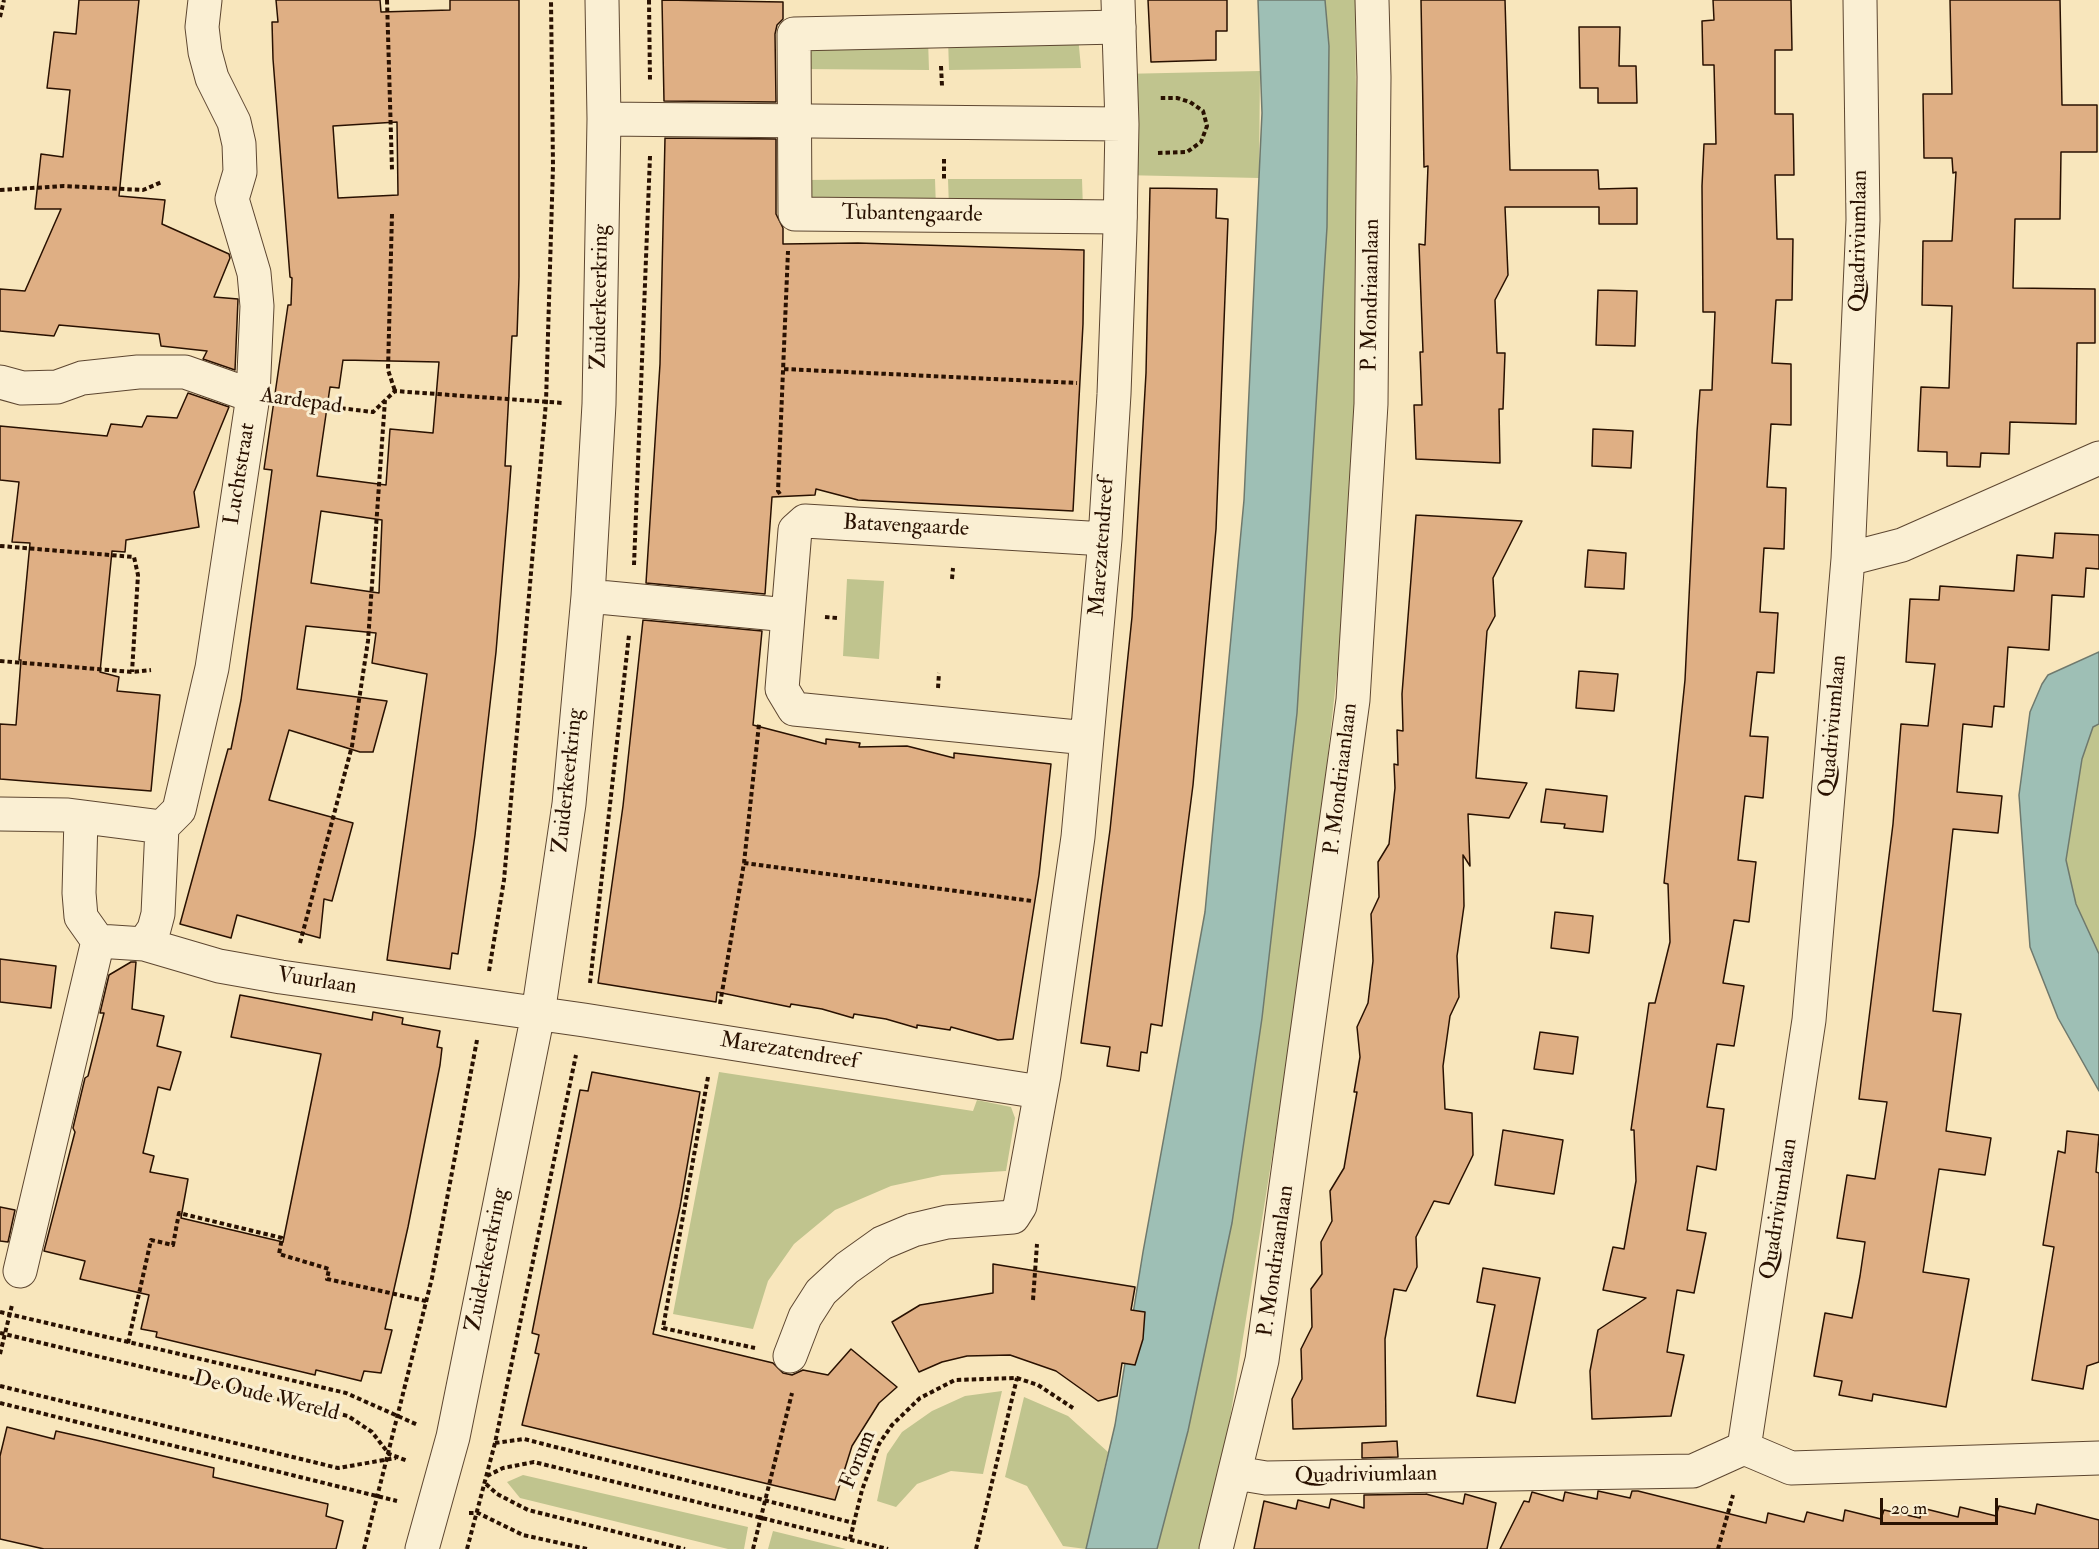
<!DOCTYPE html>
<style>
body{margin:0}
#map{position:relative;width:2099px;height:1549px;overflow:hidden;background:#f8e6bc;font-family:"IM FELL Double Pica",serif}
canvas{display:block}
.scale{position:absolute;left:1880px;top:1498px;width:118px;height:27px;box-sizing:border-box;border:3px solid #291101;border-top:0;padding-left:8px;font-size:18px;line-height:21px;white-space:nowrap;color:#291101;-webkit-text-stroke:4px #faefd3;paint-order:stroke}
</style>
<div id="map">
<canvas width="2099" height="1549"></canvas>
<div class="scale">20 m</div>
</div>
<script>
const c = document.querySelector('canvas').getContext('2d');
c.lineJoin = 'round';
function fillPath(path, color) { c.fillStyle = color; c.fill(path, 'evenodd'); }
const shape = rows => new Path2D(rows.map(r => 'M' + r).join(''));
function trace(path, color, width, dash) { c.strokeStyle = color; c.lineWidth = width; c.lineCap = dash ? 'butt' : 'round'; c.setLineDash(dash || []); c.stroke(path); }
function drawText(font, color, halo, rows, align = 'center') {
  c.font = font + ' "IM FELL Double Pica",serif'; c.lineWidth = 6; c.setLineDash([]); c.textBaseline = 'middle'; c.strokeStyle = halo; c.fillStyle = color; for (const [text, x, y, turn = 0] of rows) {
    c.save(); c.translate(x, y); c.rotate((+turn || 0) * Math.PI / 180); c.textAlign = isNaN(turn) ? turn : align; if (halo) c.strokeText(text, 0, 0); c.fillText(text, 0, 0); c.restore();
  }
}
fillPath(shape([
 [1325,0,1355,0,1359,376,1344,609,1309,927,1223,1462,1200,1549,1157,1549,1188,1431,1232,1223,1262,1018,1297,713,1329,46],
 [1078,36,1081,68,949,70,948,38],
 [928,39,929,70,802,69,801,43],
 [1260,71,1259,178,1121,175,1120,74],
 [935,179,936,209,801,208,802,180],
 [948,179,1082,179,1083,210,949,208],
 [847,579,884,581,879,659,843,656],
 [2099,694,2099,1043,2055,912,2091,701],
 [719,1072,973,1111,977,1100,1011,1107,1015,1118,1006,1171,942,1175,891,1186,835,1210,794,1244,768,1281,753,1329,673,1314],
 [1002,1391,983,1474,951,1471,917,1484,896,1507,877,1501,887,1454,902,1432,932,1411,965,1396],
 [1024,1397,1068,1416,1108,1452,1086,1549,1063,1546,1027,1486,1005,1477],
 [523,1475,748,1527,744,1549,728,1549,520,1498,507,1482],
 [773,1531,846,1549,768,1549]
]), '#c0c48e');
const water = shape([
 [1258,0,1325,0,1329,46,1327,227,1297,713,1262,1018,1232,1223,1188,1431,1157,1549,1086,1549,1115,1425,1143,1252,1205,912,1244,500,1262,113,1258,0],
 [2099,652,2099,724,2093,727,2082,759,2066,860,2076,904,2099,954,2099,1091,2058,1018,2030,947,2019,795,2030,712,2042,684,2048,675,2099,652]
]);
fillPath(water, '#9ebfb5');
trace(water, '#6f796d', 1.5);
const building = shape([
 [79,0,139,0,119,196,165,200,162,224,229,254,230,258,214,297,238,299,235,370,203,359,207,351,161,346,159,334,59,325,54,336,0,331,0,289,25,291,61,209,35,209,41,154,63,157,70,90,47,88,54,32,76,34,79,0],
 [276,0,380,0,381,12,450,10,450,0,519,0,519,277,517,336,512,336,505,466,511,466,508,507,496,652,475,835,458,954,452,953,450,969,387,960,427,674,372,663,376,633,306,626,297,689,387,701,373,752,360,752,289,730,269,800,353,823,332,901,324,899,320,938,237,915,231,938,180,924,228,749,231,749,241,700,272,470,264,469,288,305,291,305,292,278,290,277,273,59,272,22,278,22,276,0],
 [397,122,398,195,338,198,333,126,397,122],
 [343,360,439,362,433,433,390,429,386,485,317,476,330,387,339,388,343,360],
 [321,511,382,520,379,593,311,583,321,511],
 [662,0,783,2,783,19,777,25,775,34,776,102,664,101,662,0],
 [1148,0,1227,0,1227,31,1216,31,1216,60,1151,62,1148,0],
 [1421,0,1505,0,1510,170,1598,170,1599,189,1637,188,1637,224,1599,224,1599,207,1505,207,1508,275,1495,300,1497,353,1505,353,1503,409,1499,409,1500,463,1416,459,1414,405,1422,405,1420,352,1423,352,1419,244,1425,245,1428,166,1424,167,1421,0],
 [1713,0,1791,0,1792,50,1775,50,1775,114,1793,114,1794,175,1775,175,1777,239,1793,239,1792,300,1776,300,1772,363,1791,364,1791,425,1771,424,1767,487,1786,488,1784,549,1764,548,1760,612,1778,613,1774,673,1757,672,1750,736,1768,737,1763,798,1745,796,1738,860,1756,862,1749,922,1734,920,1723,983,1744,986,1734,1046,1717,1044,1707,1107,1724,1109,1716,1170,1697,1166,1687,1230,1706,1233,1694,1293,1677,1290,1667,1352,1684,1355,1671,1416,1592,1419,1590,1371,1598,1330,1646,1298,1603,1290,1613,1247,1624,1249,1636,1181,1634,1130,1631,1130,1649,1003,1655,1003,1670,942,1668,884,1664,883,1685,680,1697,432,1700,390,1712,390,1715,312,1703,312,1702,186,1704,144,1716,144,1714,65,1703,65,1702,21,1714,20,1713,0],
 [1950,0,2060,0,2062,105,2097,105,2097,152,2061,152,2060,219,2015,219,2013,288,2095,289,2095,343,2077,343,2076,424,2010,422,2009,454,1981,453,1980,467,1947,466,1947,452,1918,451,1921,387,1949,388,1952,306,1922,305,1923,241,1952,241,1956,172,1953,173,1952,158,1924,158,1923,94,1952,94,1950,0],
 [1579,27,1620,27,1619,66,1636,66,1637,103,1598,103,1598,88,1580,88,1579,27],
 [665,138,776,139,776,214,783,228,783,244,858,243,1084,250,1083,324,1073,511,858,500,816,489,815,495,772,497,765,594,646,583,660,364,665,138],
 [1150,188,1217,189,1216,218,1228,219,1216,529,1193,785,1162,1026,1151,1024,1147,1053,1141,1052,1139,1071,1107,1066,1110,1047,1081,1043,1110,830,1132,617,1146,373,1150,188],
 [1598,290,1637,291,1635,346,1596,345,1598,290],
 [188,393,229,407,194,492,199,527,126,540,125,552,112,551,100,672,119,677,117,691,160,695,151,791,0,779,0,724,16,725,21,660,19,660,30,543,12,542,19,482,0,480,0,426,107,436,111,424,142,427,147,416,177,418,188,393],
 [1593,429,1633,431,1631,468,1592,466,1593,429],
 [1416,515,1522,521,1493,578,1495,616,1487,631,1476,778,1527,783,1509,818,1468,814,1470,866,1463,855,1464,906,1457,956,1459,997,1450,1016,1443,1066,1445,1109,1472,1113,1473,1155,1449,1204,1434,1201,1416,1237,1417,1267,1406,1291,1394,1289,1385,1339,1386,1426,1293,1429,1292,1399,1302,1379,1301,1349,1312,1327,1311,1289,1322,1274,1321,1242,1332,1221,1330,1191,1344,1168,1357,1092,1354,1092,1360,1057,1357,1027,1368,1003,1373,961,1371,914,1379,897,1378,862,1389,844,1395,788,1394,764,1398,765,1397,730,1403,731,1402,694,1416,515],
 [2055,533,2099,535,2099,569,2086,568,2084,597,2052,595,2049,650,2008,647,2004,707,1994,706,1992,727,1963,724,1957,792,2002,796,1998,833,1953,829,1933,1011,1961,1014,1946,1131,1991,1138,1985,1175,1939,1169,1923,1272,1969,1279,1946,1407,1873,1394,1872,1401,1839,1395,1842,1381,1814,1376,1825,1313,1852,1318,1860,1276,1865,1242,1837,1238,1847,1175,1875,1179,1887,1102,1859,1099,1893,824,1901,724,1928,726,1935,664,1906,662,1910,599,1939,600,1940,586,2014,591,2017,555,2053,558,2055,533],
 [1588,550,1626,553,1624,589,1585,587,1588,550],
 [643,620,762,631,753,725,826,744,826,739,860,743,859,747,907,746,954,758,954,753,1051,764,1039,875,1013,1039,998,1040,951,1027,950,1030,917,1025,917,1028,886,1019,854,1014,853,1018,822,1009,791,1004,790,1007,717,992,716,1002,598,983,623,806,643,620],
 [1579,671,1618,674,1614,711,1576,708,1579,671],
 [1546,789,1607,796,1603,832,1564,828,1565,824,1541,822,1546,789],
 [1555,912,1593,916,1589,953,1551,948,1555,912],
 [0,959,56,966,51,1008,0,1002,0,959],
 [131,962,136,962,132,1009,164,1016,157,1046,181,1052,170,1090,158,1087,143,1153,154,1156,150,1172,188,1179,181,1218,283,1242,321,1054,231,1037,240,995,372,1020,373,1012,403,1018,402,1024,440,1031,437,1047,442,1048,440,1065,408,1227,385,1329,392,1330,381,1373,364,1371,361,1381,316,1370,315,1375,156,1337,157,1332,141,1329,149,1295,80,1279,85,1261,44,1251,75,1132,73,1128,85,1078,88,1076,104,1013,100,1013,109,975,131,962],
 [1540,1032,1578,1037,1573,1074,1534,1069,1540,1032],
 [592,1072,700,1092,680,1207,653,1334,773,1363,783,1373,792,1375,803,1370,828,1375,851,1349,897,1387,879,1403,852,1446,835,1500,522,1425,539,1354,535,1353,539,1335,532,1333,580,1090,588,1091,592,1072],
 [1503,1130,1563,1140,1554,1194,1495,1185,1503,1130],
 [2067,1131,2099,1135,2096,1172,2099,1173,2099,1362,2087,1366,2083,1389,2032,1380,2054,1247,2043,1245,2058,1151,2065,1153,2067,1131],
 [0,1207,15,1210,8,1242,0,1241,0,1207],
 [993,1264,1135,1287,1131,1310,1145,1312,1143,1339,1135,1365,1122,1363,1117,1396,1098,1401,1056,1371,1010,1355,967,1356,942,1362,919,1372,892,1322,920,1305,993,1293,993,1264],
 [1483,1268,1540,1278,1515,1403,1477,1396,1495,1305,1477,1302,1483,1268],
 [7,1427,54,1439,56,1431,96,1440,214,1468,213,1477,328,1504,326,1516,343,1521,336,1549,44,1549,0,1539,0,1456,7,1427],
 [1397,1441,1398,1457,1362,1458,1362,1443,1397,1441],
 [1598,1491,1630,1498,1632,1491,1638,1491,1766,1523,1768,1513,1804,1522,1807,1512,1843,1521,1845,1510,1881,1519,1884,1510,1920,1518,1922,1508,1958,1517,1960,1507,1996,1516,1999,1506,2035,1514,2037,1504,2099,1520,2099,1549,1500,1549,1524,1501,1529,1502,1532,1492,1563,1501,1565,1492,1597,1499,1598,1491],
 [1426,1494,1463,1504,1465,1494,1496,1503,1487,1549,1254,1549,1264,1501,1296,1509,1298,1500,1329,1508,1331,1499,1364,1508,1364,1495,1426,1494]
]);
fillPath(building, '#dfaf84');
trace(building, '#291101', 1.5);
const pedestrian = shape([
 [1119,27,794,34,795,214,1120,217]
]);
const minor = shape([
 [604,119,1122,124],
 [0,382,22,388,57,387,82,378,138,372,185,372,253,396],
 [1848,559,1902,545,2099,458],
 [588,596,788,615],
 [1087,738,794,709,782,689,795,530,805,521,1105,539],
 [0,814,68,815,162,827],
 [81,817,79,893,81,917,98,941,144,944,219,966,281,977,584,1020,1040,1092],
 [144,944,154,929,158,914,162,827,179,810,212,668,253,396,257,306,254,273,232,199,240,172,239,144,234,122,212,78,205,52,202,27,205,0],
 [20,1271,98,941],
 [790,1356,805,1317,821,1292,847,1268,882,1243,913,1230,947,1222,1013,1217,1020,1206,1044,1075,1078,837,1105,539,1114,394,1120,229,1122,124,1118,0],
 [1744,1448,1809,1020,1848,559,1863,220,1860,0],
 [1236,1473,1266,1478,1693,1471,1744,1448,1791,1468,2099,1458],
 [422,1549,453,1437,538,1014,569,804,588,596,599,404,604,119,602,0],
 [1216,1549,1262,1360,1353,700,1371,404,1374,77,1372,0]
]);
trace(pedestrian, '#5d4630', 35);
trace(minor, '#5d4630', 35);
trace(shape([
 [387,0,392,170],
 [649,0,650,82],
 [0,17,4,0],
 [941,66,942,86],
 [1158,153,1187,152,1201,142,1207,126,1203,111,1190,102,1177,98,1158,98],
 [944,159,944,179],
 [0,190,64,186,143,190,162,182],
 [392,214,388,370,395,391],
 [784,369,1077,383],
 [289,402,373,412,395,391,563,403],
 [780,494,778,491,788,251],
 [0,546,134,557,138,575,132,672],
 [634,565,650,156],
 [952,579,953,568],
 [825,617,837,618],
 [0,661,132,672,151,670],
 [938,688,939,673],
 [744,863,1032,901],
 [300,943,352,746,368,641,385,400],
 [489,971,504,880,546,402,553,166,551,0],
 [590,983,629,635],
 [720,1004,744,863,759,724],
 [708,1077,663,1328,755,1348],
 [1033,1300,1037,1244],
 [0,1312,346,1393,418,1425],
 [0,1333,348,1416,372,1432,389,1454,408,1461],
 [128,1343,151,1240,173,1245,179,1213,282,1238,279,1254,329,1269,327,1279,426,1301],
 [0,1354,12,1305],
 [0,1386,338,1468,396,1458],
 [0,1403,397,1501],
 [495,1443,524,1439,854,1523],
 [487,1476,503,1468,534,1462,888,1549],
 [486,1484,497,1494,528,1510,685,1549],
 [469,1513,478,1513,523,1535,587,1549],
 [850,1539,862,1490,879,1444,892,1425,920,1398,955,1380,1017,1378,1038,1385,1073,1408],
 [364,1549,432,1278,477,1040],
 [467,1549,495,1443,576,1055],
 [753,1549,792,1393],
 [976,1549,1017,1378],
 [1718,1549,1733,1495]
]), '#291101', 4, [4.5, 3]);
trace(pedestrian, '#faefd3', 33);
trace(minor, '#faefd3', 33);
drawText('22px', '#291101', '#faefd3', [
 ["Tubantengaarde",912,215,1],
 ["Quadriviumlaan",1860,241,-89],
 ["P. Mondriaanlaan",1372,295,-89],
 ["Zuiderkeerkring",601,297,-89],
 ["Aardepad",301,402,8],
 ["Luchtstraat",241,474,-81],
 ["Batavengaarde",906,527,3],
 ["Marezatendreef",1103,547,-86],
 ["Quadriviumlaan",1834,726,-85],
 ["P. Mondriaanlaan",1342,779,-83],
 ["Zuiderkeerkring",569,781,-84],
 ["Vuurlaan",317,982,9],
 ["Marezatendreef",789,1052,9],
 ["Quadriviumlaan",1780,1209,-81],
 ["Zuiderkeerkring",488,1260,-79],
 ["P. Mondriaanlaan",1277,1261,-82],
 ["De Oude Wereld",266,1397,14],
 ["Forum",859,1460,-68],
 ["Quadriviumlaan",1366,1476,-1]
]);
</script>
